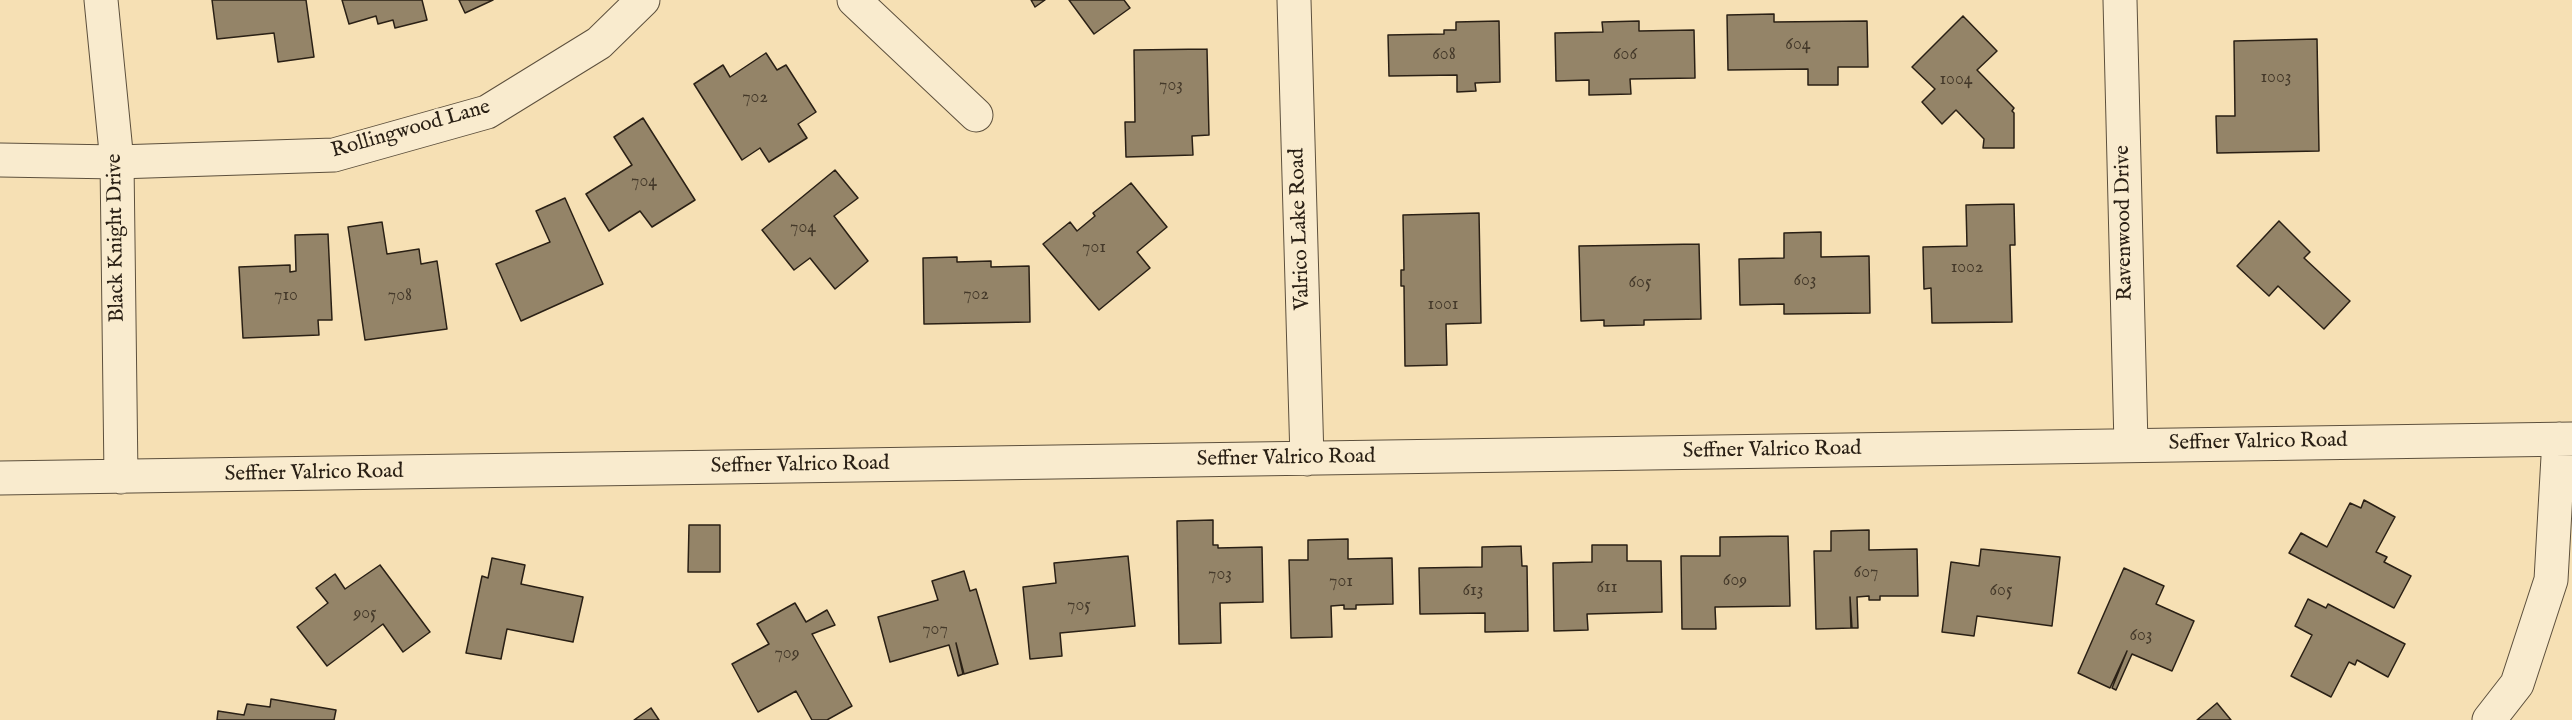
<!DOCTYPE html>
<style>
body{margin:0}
canvas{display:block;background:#f6e0b4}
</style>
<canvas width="2572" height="720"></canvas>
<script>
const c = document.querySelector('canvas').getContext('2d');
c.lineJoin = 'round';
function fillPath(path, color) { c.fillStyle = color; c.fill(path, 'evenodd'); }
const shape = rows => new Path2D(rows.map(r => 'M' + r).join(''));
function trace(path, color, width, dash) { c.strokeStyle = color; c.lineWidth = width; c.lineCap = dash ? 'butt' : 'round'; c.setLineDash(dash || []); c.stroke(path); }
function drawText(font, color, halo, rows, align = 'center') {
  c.font = font + ' "IM FELL English",serif'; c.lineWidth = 5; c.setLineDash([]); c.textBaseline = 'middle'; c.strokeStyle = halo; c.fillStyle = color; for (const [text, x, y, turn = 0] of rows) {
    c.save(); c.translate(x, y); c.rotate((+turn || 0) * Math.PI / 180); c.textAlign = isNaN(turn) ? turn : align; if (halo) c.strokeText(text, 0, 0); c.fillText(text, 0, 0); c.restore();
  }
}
const building = shape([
 [212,0,306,0,314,57,278,62,274,33,217,39,212,0],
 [342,0,422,0,427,20,395,28,393,20,378,24,376,16,349,24,342,0],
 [459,0,493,0,465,13,459,0],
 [1031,0,1045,0,1035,7,1031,0],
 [1069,0,1124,0,1130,8,1094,34,1069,0],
 [1774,14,1774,22,1867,21,1868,67,1838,67,1838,85,1808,85,1808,69,1728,70,1727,15,1774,14],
 [1963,16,1997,51,1977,70,2014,108,2012,111,2014,113,2014,148,1983,148,1984,139,1956,110,1942,124,1922,102,1935,89,1912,67,1963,16],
 [1499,21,1500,82,1475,83,1476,91,1457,92,1457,75,1389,76,1388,35,1444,34,1444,30,1456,30,1456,22,1499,21],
 [1639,21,1639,31,1694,30,1695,78,1630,79,1631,94,1589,95,1589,80,1556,81,1555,33,1603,32,1602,22,1639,21],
 [2317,39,2319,151,2217,153,2216,116,2235,116,2234,41,2317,39],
 [1207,49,1209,135,1192,136,1193,155,1126,157,1125,122,1135,122,1134,50,1207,49],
 [766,53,777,70,786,65,816,112,798,124,807,138,769,162,760,148,742,160,694,84,723,65,730,77,766,53],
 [643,118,695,200,652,227,640,211,609,231,586,194,632,165,614,137,643,118],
 [835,170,858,198,834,216,868,261,835,289,810,258,794,270,762,230,835,170],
 [1131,183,1167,227,1137,252,1150,268,1099,310,1043,244,1070,222,1077,231,1095,216,1093,213,1131,183],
 [565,198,603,284,521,321,496,264,550,242,536,211,565,198],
 [2014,204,2015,245,2010,245,2012,322,1932,323,1931,288,1924,289,1923,247,1967,246,1966,205,2014,204],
 [1479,213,1481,323,1446,324,1447,365,1405,366,1404,286,1401,286,1401,270,1404,270,1403,215,1479,213],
 [2279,221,2310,252,2304,258,2350,301,2324,329,2278,286,2269,296,2237,266,2279,221],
 [382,222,387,254,419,249,421,264,437,261,447,329,365,340,348,227,382,222],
 [1821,232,1821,257,1869,256,1870,313,1784,314,1784,304,1740,305,1739,259,1784,258,1784,233,1821,232],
 [328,234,332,320,318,320,319,335,243,338,239,267,290,265,290,272,296,271,295,235,328,234],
 [1699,244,1701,319,1644,320,1644,325,1604,326,1604,320,1581,321,1579,246,1699,244],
 [957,257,957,262,991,261,991,267,1029,266,1030,322,924,324,923,258,957,257],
 [2364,500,2395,517,2376,552,2387,557,2384,562,2411,576,2394,608,2289,553,2301,533,2327,547,2350,503,2361,508,2364,500],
 [1213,520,1213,545,1218,545,1218,548,1262,547,1263,602,1220,603,1221,643,1179,644,1177,521,1213,520],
 [689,525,720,525,720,572,688,572,689,525],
 [1869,530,1869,550,1917,549,1918,596,1880,596,1880,600,1869,600,1869,596,1857,597,1858,628,1852,628,1850,597,1851,628,1816,629,1814,551,1831,551,1831,531,1869,530],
 [1788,536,1790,606,1715,607,1716,629,1682,629,1681,556,1720,556,1720,537,1788,536],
 [1348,539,1348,559,1392,558,1393,604,1356,605,1356,609,1344,609,1344,605,1331,606,1332,637,1291,638,1289,560,1308,560,1308,540,1348,539],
 [1592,545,1627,545,1627,561,1661,561,1662,612,1587,614,1588,630,1554,631,1553,563,1592,562,1592,545],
 [1521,546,1522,566,1527,566,1528,631,1485,632,1485,613,1420,614,1419,568,1482,567,1482,547,1521,546],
 [1981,549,2060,557,2052,626,1977,616,1974,636,1942,632,1951,562,1979,566,1981,549],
 [1128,556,1135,626,1060,633,1062,656,1030,659,1023,587,1056,583,1054,563,1128,556],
 [492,558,525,565,521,584,583,597,573,642,507,629,501,659,466,653,482,576,488,578,492,558],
 [380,565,430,632,403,652,383,624,327,666,297,627,328,603,316,588,335,574,345,589,380,565],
 [2124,568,2164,586,2156,604,2194,621,2172,671,2132,654,2116,690,2112,688,2127,651,2110,688,2078,673,2124,568],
 [964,571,970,591,976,589,998,664,964,674,956,643,963,674,958,676,949,645,890,662,878,617,938,600,932,581,964,571],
 [2308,599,2326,608,2328,604,2405,644,2388,677,2357,660,2355,665,2349,662,2331,697,2291,676,2312,635,2295,626,2308,599],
 [795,603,806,622,827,610,835,625,812,634,852,706,827,720,812,720,796,691,758,712,732,664,769,644,757,624,795,603],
 [271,699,336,710,334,720,217,720,218,711,244,715,247,704,270,707,271,699],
 [2217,703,2231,720,2197,720,2217,703],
 [651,708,659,720,634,720,651,708]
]);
fillPath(building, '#948468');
trace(building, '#2a2015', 1.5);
const minor = shape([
 [101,0,117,162,121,477],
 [854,0,976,115],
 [1294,0,1307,459],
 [2120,0,2131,445],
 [0,160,117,162,334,155,487,112,599,43,643,0],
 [0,478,2572,439],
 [2489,720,2517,684,2551,580,2559,439]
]);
trace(minor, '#5d503d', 35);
trace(minor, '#f9ebce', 33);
drawText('18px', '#44392a', null, [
 ["604",1798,45],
 ["608",1444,55],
 ["606",1625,55],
 ["1003",2276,78],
 ["1004",1956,80],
 ["703",1171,86],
 ["702",755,98],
 ["704",644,182],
 ["704",803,228],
 ["701",1094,248],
 ["1002",1967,268],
 ["603",1805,281],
 ["605",1640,283],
 ["702",976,295],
 ["710",286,296],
 ["708",400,296],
 ["1001",1443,305],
 ["607",1866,573],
 ["703",1220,575],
 ["609",1735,581],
 ["701",1341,582],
 ["611",1607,588],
 ["613",1473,591],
 ["605",2001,591],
 ["705",1079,606],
 ["905",365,614],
 ["707",935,630],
 ["603",2141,636],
 ["709",787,654]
]);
drawText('21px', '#2a2015', '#f9ebce', [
 ["Rollingwood Lane",411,130,-16],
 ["Ravenwood Drive",2125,223,-91],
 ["Valrico Lake Road",1301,229,-92],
 ["Black Knight Drive",117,238,-91],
 ["Seffner Valrico Road",2258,443,-1],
 ["Seffner Valrico Road",1772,451,-1],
 ["Seffner Valrico Road",1286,459,-1],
 ["Seffner Valrico Road",800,466,-1],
 ["Seffner Valrico Road",314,474,-1]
]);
</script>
